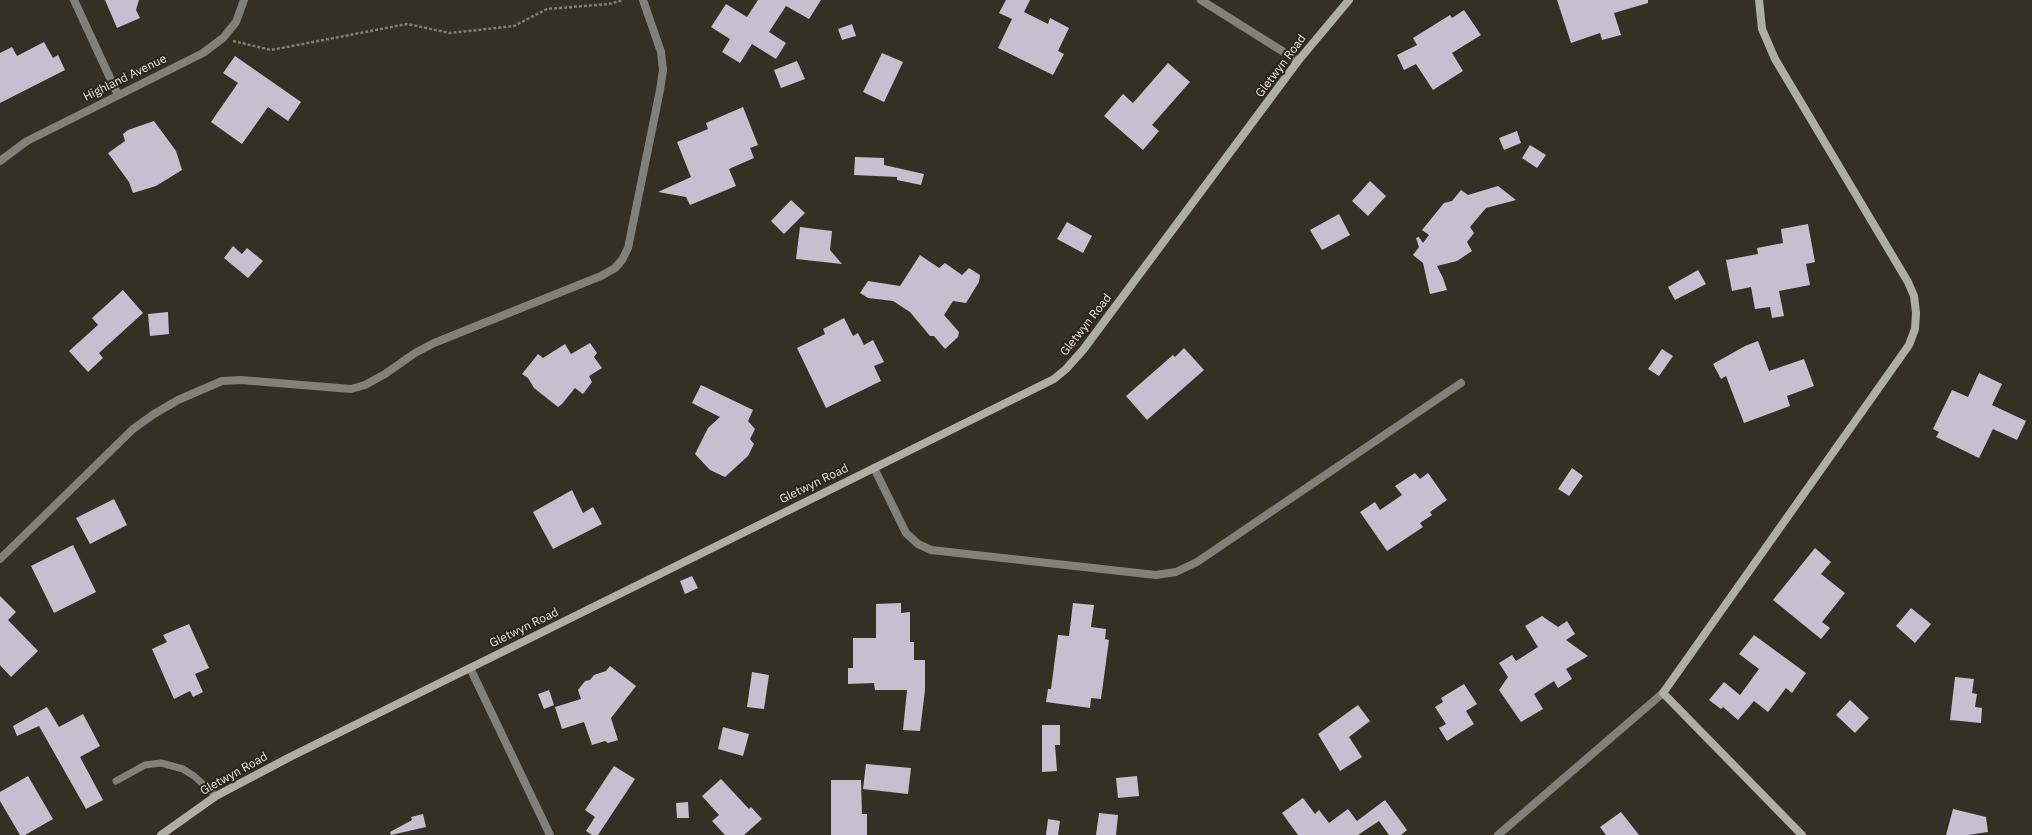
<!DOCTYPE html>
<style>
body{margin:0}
canvas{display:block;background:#353024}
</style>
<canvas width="2032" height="835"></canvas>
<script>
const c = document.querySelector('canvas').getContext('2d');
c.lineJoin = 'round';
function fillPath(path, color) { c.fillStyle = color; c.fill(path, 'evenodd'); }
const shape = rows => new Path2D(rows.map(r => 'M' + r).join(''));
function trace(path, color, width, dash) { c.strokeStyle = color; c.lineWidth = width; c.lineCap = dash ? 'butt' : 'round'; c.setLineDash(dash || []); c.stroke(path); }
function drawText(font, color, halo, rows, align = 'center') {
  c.font = font + ' "IBM Plex Sans",sans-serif'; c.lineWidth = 4; c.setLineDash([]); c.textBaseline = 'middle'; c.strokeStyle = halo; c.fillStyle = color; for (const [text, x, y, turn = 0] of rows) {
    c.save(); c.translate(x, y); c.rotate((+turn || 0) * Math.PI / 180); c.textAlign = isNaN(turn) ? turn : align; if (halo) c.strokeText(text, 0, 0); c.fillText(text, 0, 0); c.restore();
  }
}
fillPath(shape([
 [105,0,139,0,136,10,140,18,117,28],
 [758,0,821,0,809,19,786,6,769,32,786,43,776,59,752,44,740,63,722,52,730,39,711,27,726,4,747,17],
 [1006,0,1030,0,1024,12,1048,24,1050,18,1069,28,1058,51,1064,54,1053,75,998,48,1012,19,999,13],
 [1557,0,1648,0,1648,3,1614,13,1621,35,1602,40,1600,33,1571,43],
 [1464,10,1481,35,1452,53,1463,71,1433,90,1416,64,1404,70,1397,55,1417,45,1413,38,1450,15,1452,18],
 [852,24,856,36,842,40,838,29],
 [44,42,53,58,58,55,65,70,0,103,0,53,12,47,17,56],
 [882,53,903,62,884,102,863,92],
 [235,56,301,102,288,121,268,107,242,144,211,122,238,83,223,73],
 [797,61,805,79,781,88,774,70],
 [1168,63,1190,82,1152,125,1159,131,1143,150,1104,116,1123,94,1133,103],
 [743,107,758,145,750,148,754,158,729,169,736,186,690,205,686,197,658,192,691,177,677,142,708,129,706,123],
 [154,121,176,151,182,170,156,186,133,193,129,182,108,153,125,141,123,134,128,130],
 [1517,131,1521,143,1504,150,1499,138],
 [1530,145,1546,155,1537,168,1522,158],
 [855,157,884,158,884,165,924,174,921,185,897,180,897,177,854,175],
 [1370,181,1386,196,1368,216,1352,201],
 [1498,186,1516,200,1486,208,1470,227,1474,233,1467,242,1472,251,1457,261,1437,266,1443,278,1447,290,1430,294,1423,263,1413,255,1419,247,1416,238,1419,237,1423,243,1429,235,1422,230,1444,203,1452,201,1461,190,1468,195],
 [791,200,805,213,784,234,771,221],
 [1339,214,1350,235,1322,250,1310,230],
 [1067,222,1092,236,1083,253,1057,239],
 [1808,224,1815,262,1806,264,1810,285,1779,291,1784,316,1772,318,1770,307,1755,309,1751,287,1732,291,1726,260,1758,254,1757,248,1783,243,1781,229],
 [800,227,832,231,830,250,842,264,796,259],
 [233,246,242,254,247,248,263,261,248,278,224,258],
 [920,255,939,268,945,263,962,275,969,268,980,275,979,282,966,303,953,301,944,315,959,332,958,337,945,349,934,336,930,336,910,312,893,301,868,298,860,293,868,281,900,286],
 [1698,270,1706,284,1675,300,1668,287],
 [123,290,143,313,99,353,103,358,88,372,69,351,98,325,92,318],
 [168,312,169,334,150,336,148,314],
 [844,318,853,336,858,333,864,345,873,340,884,362,874,366,881,381,826,408,797,348,825,334,823,329],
 [1758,341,1769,371,1804,359,1814,386,1787,396,1790,406,1744,423,1726,376,1721,379,1713,364,1745,346],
 [590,343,597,353,594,357,602,368,589,376,592,382,583,394,575,388,562,404,558,407,534,388,528,378,522,374,538,354,543,358,565,344,571,354],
 [1184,348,1204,370,1147,420,1126,396,1173,355,1175,357],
 [1662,349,1673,356,1659,376,1648,369],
 [1979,373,2002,384,1992,405,2026,421,2017,440,1993,429,1979,458,1936,437,1939,432,1933,429,1952,390,1968,397],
 [701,385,753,410,748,421,755,429,750,439,754,444,748,456,725,477,710,470,695,454,708,428,720,417,692,403],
 [1572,468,1583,476,1569,496,1558,489],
 [1415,473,1420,479,1428,473,1447,500,1430,512,1432,515,1420,523,1423,527,1387,551,1360,512,1375,502,1380,510,1402,495,1395,486],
 [572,490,583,513,593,507,602,524,553,549,533,512],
 [114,499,127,525,90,544,76,518],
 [73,545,96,592,54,613,31,566],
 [1815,548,1831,562,1821,574,1845,593,1822,622,1830,628,1821,639,1773,600],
 [692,576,698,588,685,594,680,581],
 [0,596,16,612,8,620,38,651,11,677,0,665],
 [901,603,901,613,910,612,910,642,914,642,914,660,925,660,925,690,920,731,903,730,907,690,875,690,874,683,848,684,848,668,853,668,853,638,876,638,876,604],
 [1073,603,1094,605,1091,627,1106,629,1105,639,1109,640,1101,699,1091,698,1090,708,1046,702,1048,689,1051,689,1058,635,1069,636],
 [1911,608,1931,624,1915,643,1896,626],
 [1542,616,1558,627,1567,621,1575,634,1566,640,1588,656,1566,669,1572,679,1558,688,1554,681,1534,694,1543,709,1521,722,1499,690,1508,677,1499,663,1512,655,1516,661,1538,647,1525,626],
 [189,624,209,668,195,674,203,692,193,697,190,691,174,699,152,649,167,642,163,635],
 [1754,635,1806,673,1792,693,1786,688,1768,712,1754,701,1738,720,1723,707,1721,709,1709,700,1724,682,1740,695,1759,669,1739,654],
 [610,666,636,686,611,718,618,740,608,743,605,741,592,745,584,722,562,729,555,707,581,699,578,690,585,681,590,680,594,675,606,671],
 [752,672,769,675,764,709,747,707],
 [1955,677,1974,679,1972,693,1977,694,1975,707,1982,708,1981,723,1950,720],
 [1464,684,1477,704,1466,711,1474,724,1447,741,1439,728,1446,724,1435,707,1443,702,1441,698],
 [549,690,554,705,544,709,538,694],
 [1850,700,1869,718,1855,733,1836,715],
 [1358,705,1370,721,1349,737,1362,757,1340,771,1318,734],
 [47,707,59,727,83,714,100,746,80,757,103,800,86,809,39,726,17,736,13,726],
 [1042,725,1060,725,1060,745,1055,745,1057,771,1042,772],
 [723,727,749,734,743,756,718,749],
 [866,764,911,768,908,794,863,789],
 [614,766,635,779,598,835,592,835,586,831,595,817,585,810],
 [28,776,53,819,25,835,20,835,0,801,0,792],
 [1137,776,1139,796,1118,798,1116,778],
 [721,779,749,809,751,807,762,819,744,835,725,835,712,821,719,815,702,796],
 [831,780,861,780,862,814,867,814,867,835,831,835],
 [1303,798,1315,814,1319,810,1329,823,1348,809,1357,821,1385,800,1407,830,1401,835,1389,835,1379,821,1358,835,1298,835,1282,813],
 [688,802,689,818,677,818,676,803],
 [1953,809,1986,817,1988,832,1968,835,1946,835],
 [1621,812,1639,835,1606,835,1600,827],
 [1099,813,1118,815,1116,835,1096,835],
 [423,814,426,827,391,835,390,832,412,820,411,817],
 [1048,819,1060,821,1058,835,1046,835]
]), '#c5bfcf');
trace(shape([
 [233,41,271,50,407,24,450,33,514,26,547,9,609,4,623,0]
]), '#817d72', 2.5, [3, 2]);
trace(shape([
 [116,781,145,765,161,763,183,769,194,776,216,796]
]), '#81817a', 7);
trace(shape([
 [74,0,118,95],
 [1201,0,1298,61],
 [0,161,27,141,203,53,223,38,236,22,244,0],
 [874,468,906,533,918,544,931,550,1156,575,1176,572,1197,562,1461,383],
 [0,559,133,429,154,414,178,400,222,381,241,380,351,389,365,385,385,374,415,353,434,343,601,276,615,268,622,260,628,248,660,90,663,70,661,52,643,0],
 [470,668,550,835],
 [1498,835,1663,693]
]), '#81817a', 8);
trace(shape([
 [1759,0,1762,29,1775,59,1908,282,1914,296,1916,313,1915,329,1909,345,1663,693,1802,835],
 [161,835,216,796,290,757,1054,379,1066,369,1083,350,1298,61,1349,0]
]), '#aeaea3', 8);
drawText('12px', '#eeeae2', '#2b261a', [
 ["Gletwyn Road",1281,66,-53],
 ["Highland Avenue",125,78,-26],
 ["Gletwyn Road",1086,325,-52],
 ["Gletwyn Road",814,484,-26],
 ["Gletwyn Road",524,628,-26],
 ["Gletwyn Road",234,774,-29]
]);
</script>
